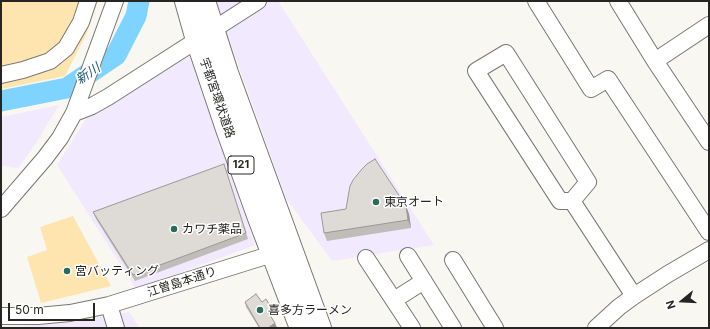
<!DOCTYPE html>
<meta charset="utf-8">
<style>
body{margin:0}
#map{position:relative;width:710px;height:329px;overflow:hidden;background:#f9f7f2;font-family:Inter,sans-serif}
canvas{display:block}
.frame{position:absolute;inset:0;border:2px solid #262523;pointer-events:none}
.north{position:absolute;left:662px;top:281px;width:40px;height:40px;-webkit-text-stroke:3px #fff;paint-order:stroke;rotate:252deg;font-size:11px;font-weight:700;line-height:16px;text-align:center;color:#262523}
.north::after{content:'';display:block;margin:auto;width:14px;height:18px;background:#262523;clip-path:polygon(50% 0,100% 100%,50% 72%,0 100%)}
.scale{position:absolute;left:8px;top:303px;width:87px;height:18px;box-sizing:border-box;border:2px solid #262523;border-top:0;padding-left:5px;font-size:12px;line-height:14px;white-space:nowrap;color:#262523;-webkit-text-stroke:3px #fff;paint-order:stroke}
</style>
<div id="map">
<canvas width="710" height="329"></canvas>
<div class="frame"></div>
<div class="north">N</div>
<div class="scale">50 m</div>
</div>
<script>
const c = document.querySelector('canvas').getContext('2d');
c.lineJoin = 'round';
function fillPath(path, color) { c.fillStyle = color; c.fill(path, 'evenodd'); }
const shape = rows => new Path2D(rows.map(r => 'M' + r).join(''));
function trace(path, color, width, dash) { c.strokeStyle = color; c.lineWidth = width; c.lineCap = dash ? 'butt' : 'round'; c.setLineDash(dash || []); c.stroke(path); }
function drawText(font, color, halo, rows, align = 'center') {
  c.font = font + ' Inter,"Noto Sans JP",sans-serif'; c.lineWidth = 3; c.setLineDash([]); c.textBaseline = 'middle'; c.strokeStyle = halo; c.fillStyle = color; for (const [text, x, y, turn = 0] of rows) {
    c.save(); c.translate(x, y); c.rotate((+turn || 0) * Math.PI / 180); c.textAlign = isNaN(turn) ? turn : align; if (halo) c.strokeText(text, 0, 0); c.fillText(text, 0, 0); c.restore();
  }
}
fillPath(shape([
 [217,1,278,1,434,245,332,261,286,198,220,14],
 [188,53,255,245,136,289,57,165,89,114],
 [59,105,35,145,18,168,1,166,1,117],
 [129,312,140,328,1,328,1,327,66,323]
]), '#f1e9fe');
fillPath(shape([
 [1,1,98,1,87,33,65,76,1,89],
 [73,216,111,286,41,303,27,257,47,250,40,227]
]), '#fee5af');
trace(shape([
 [1,101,67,88,116,55,136,16,139,1]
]), '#7ed4fe', 21);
const minor = shape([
 [536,1,591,89,608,79,709,232],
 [618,1,655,61,709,142],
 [655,61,709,25],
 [1,75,23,70,50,61,66,48,81,22,88,1],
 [74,113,92,106,108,97,258,1],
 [572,201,588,182,506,53,476,71,560,201,572,201,634,296],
 [1,209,45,158,60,138,74,113,115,1],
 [408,256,453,328],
 [366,258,412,328],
 [453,260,495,328],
 [394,300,424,281],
 [109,305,116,328],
 [1,316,38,316,70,313,109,305,282,251],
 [596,328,619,307,634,296,668,274,709,250]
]);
const highway = shape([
 [186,1,197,40,227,129,259,218,301,328],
 [204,1,227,73,320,328]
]);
trace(minor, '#797773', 18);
trace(highway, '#797773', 24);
trace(minor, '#fff', 16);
trace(highway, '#fff', 22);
fillPath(shape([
 [226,170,248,239,135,281,96,219,93,212],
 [406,206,409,214,411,228,327,241,324,233],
 [245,302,262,302,274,314,271,316,275,323,277,328,259,328,246,307]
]), '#bfbcb9');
fillPath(shape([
 [406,206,409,214,411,228,408,220],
 [272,309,274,314,270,317,268,312],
 [275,323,277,328,268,328]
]), '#9b9996');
const building = shape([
 [375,159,406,206,408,220,324,233,321,213,346,209,348,197,350,186,353,180,362,169,367,164,375,159],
 [224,164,246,233,133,275,93,212,224,164],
 [256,294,262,302,266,299,272,309,268,312,275,323,268,328,260,328,245,302,256,294]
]);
fillPath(building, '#dedbd7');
trace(building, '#9b9996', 1);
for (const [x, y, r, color] of [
 [376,202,4,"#2a6c5c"],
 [174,229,4,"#2a6c5c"],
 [67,271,4,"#2a6c5c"],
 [260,310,4,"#2a6c5c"]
]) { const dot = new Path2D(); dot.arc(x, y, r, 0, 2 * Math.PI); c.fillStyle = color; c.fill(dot); trace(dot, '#fff', 1.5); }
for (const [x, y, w] of [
 [241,165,26]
]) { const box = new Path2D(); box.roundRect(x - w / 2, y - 9, w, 18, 3); c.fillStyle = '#fff'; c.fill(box); trace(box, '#262523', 1); }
drawText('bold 11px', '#262523', null, [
 ["121",241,165]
]);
drawText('12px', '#262523', '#fff', [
 ["宇都宮環状道路",217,98,71],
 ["江曽島本通り",182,282,-18]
]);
drawText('12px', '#262523', '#fff', [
 ["東京オート",384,202],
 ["カワチ薬品",182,229],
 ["宮バッティング",75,271],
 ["喜多方ラーメン",268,310]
], 'left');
drawText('italic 13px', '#29586e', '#fff', [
 ["新川",88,74,-34]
]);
</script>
